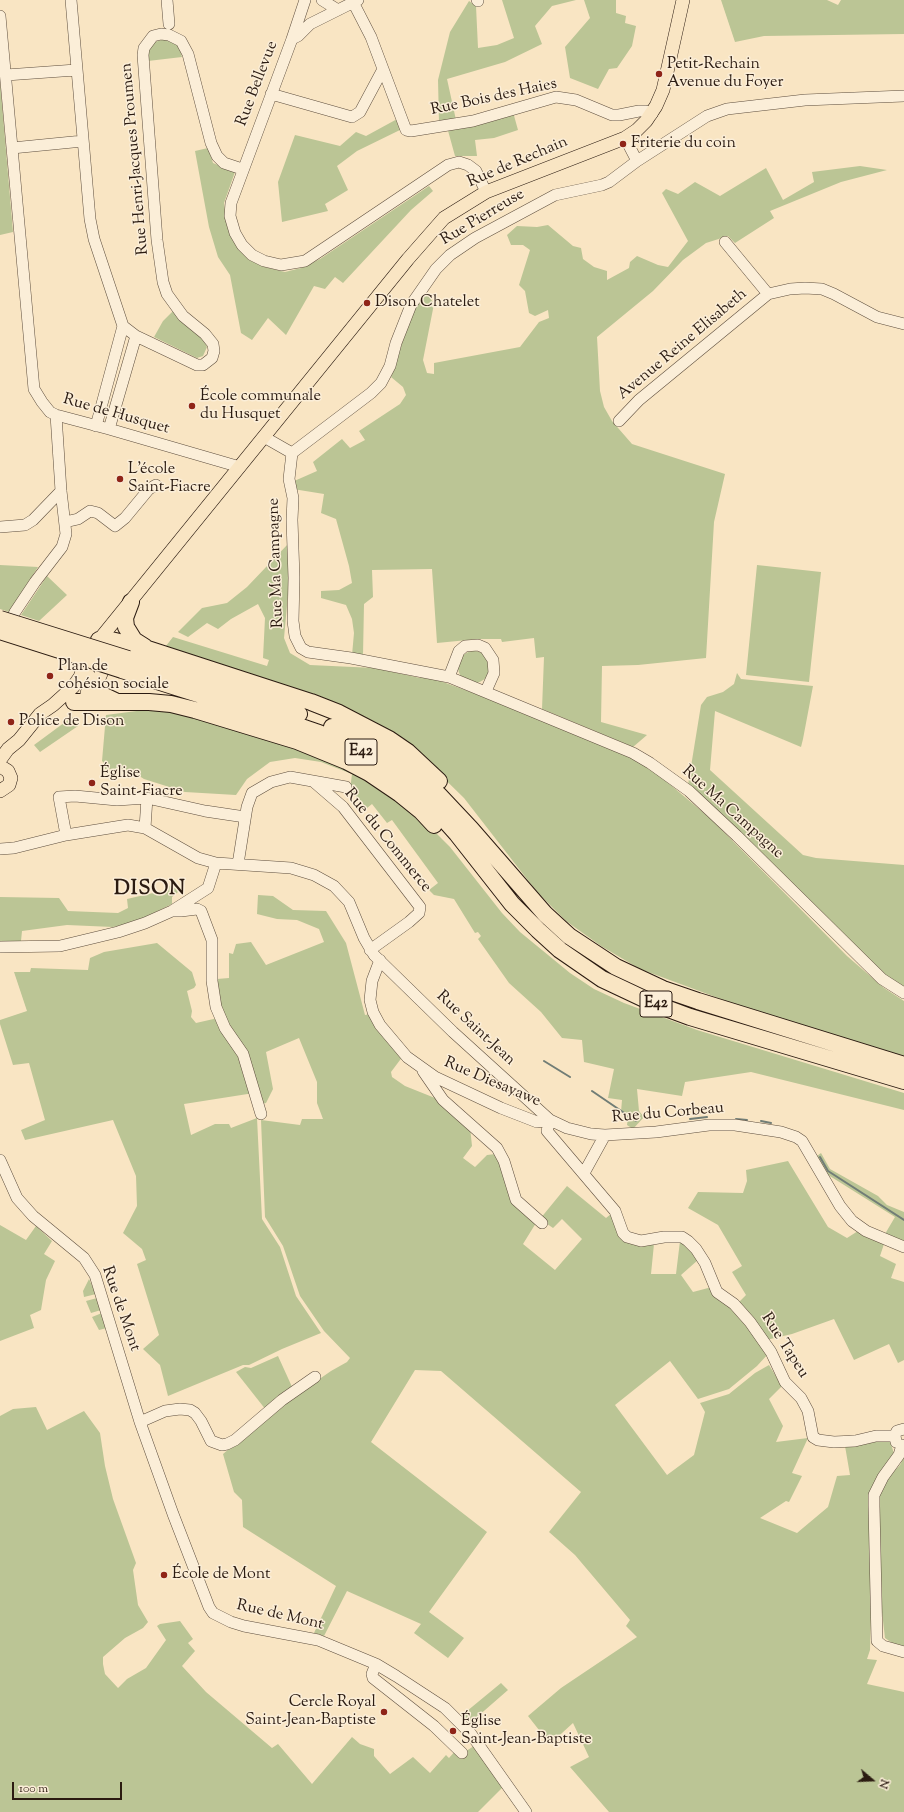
<!DOCTYPE html>
<meta charset="utf-8">
<style>
body{margin:0}
#map{position:relative;width:904px;height:1812px;overflow:hidden;background:#f9e5c3;font-family:"Sorts Mill Goudy",serif}
canvas{display:block}
.north{position:absolute;left:852px;top:1760px;width:40px;height:40px;-webkit-text-stroke:3px #fbeed8;paint-order:stroke;rotate:109deg;font-size:11px;font-weight:700;line-height:16px;text-align:center;color:#2b1b11}
.north::after{content:'';display:block;margin:auto;width:14px;height:18px;background:#2b1b11;clip-path:polygon(50% 0,100% 100%,50% 72%,0 100%)}
.scale{position:absolute;left:12px;top:1782px;width:110px;height:18px;box-sizing:border-box;border:2px solid #2b1b11;border-top:0;padding-left:5px;font-size:12px;line-height:14px;white-space:nowrap;color:#2b1b11;-webkit-text-stroke:3px #fbeed8;paint-order:stroke}
</style>
<div id="map">
<canvas width="904" height="1812"></canvas>
<div class="north">N</div>
<div class="scale">100 m</div>
</div>
<script>
const c = document.querySelector('canvas').getContext('2d');
c.lineJoin = 'round';
function fillPath(path, color) { c.fillStyle = color; c.fill(path, 'evenodd'); }
const shape = rows => new Path2D(rows.map(r => 'M' + r).join(''));
function trace(path, color, width, dash) { c.strokeStyle = color; c.lineWidth = width; c.lineCap = dash ? 'butt' : 'round'; c.setLineDash(dash || []); c.stroke(path); }
function drawText(font, color, halo, rows, align = 'center') {
  c.font = font + ' "Sorts Mill Goudy",serif'; c.lineWidth = 3; c.setLineDash([]); c.textBaseline = 'middle'; c.strokeStyle = halo; c.fillStyle = color; for (const [text, x, y, turn = 0] of rows) {
    c.save(); c.translate(x, y); c.rotate((+turn || 0) * Math.PI / 180); c.textAlign = isNaN(turn) ? turn : align; if (halo) c.strokeText(text, 0, 0); c.fillText(text, 0, 0); c.restore();
  }
}
fillPath(shape([
 [502,0,576,0,552,6,535,26,542,44,505,62,447,79,456,120,439,122,438,80,450,32,469,1,476,6,478,48,497,45,514,38],
 [584,0,616,0,616,13,626,16,625,23,636,26,632,46,617,68,609,69,598,89,570,78,565,47,590,18],
 [721,0,827,0,838,5,841,0,904,0,904,34,764,36,735,42],
 [164,39,175,43,180,49,182,57,148,61,148,51,155,42],
 [0,81,13,232,0,235],
 [513,112,518,130,494,138,475,140,477,156,455,156,447,127],
 [399,118,402,129,357,151,337,166,348,190,325,204,328,211,282,222,278,182,295,135,340,146,356,132,366,136],
 [208,148,213,163,235,172,224,203,226,220,234,242,247,256,265,267,285,272,301,268,320,259,429,186,433,191,411,210,343,283,335,277,325,289,314,286,286,335,268,318,252,340,241,333,230,275,218,257,209,227,195,151],
 [860,166,887,170,841,182,770,211,774,218,735,243,728,236,706,243,683,260,653,291,597,337,600,391,604,407,612,421,632,444,725,474,714,522,706,658,638,665,602,666,601,722,647,735,633,747,542,709,544,657,536,658,534,638,502,642,501,639,478,639,437,643,432,569,372,570,373,597,364,604,363,655,352,655,354,633,352,619,346,605,321,598,321,591,339,590,352,583,349,566,336,519,321,513,324,494,293,489,292,482,317,471,313,462,342,439,350,448,365,440,359,431,400,404,406,395,403,387,391,377,413,309,425,290,434,304,423,360,427,373,434,374,434,363,520,347,539,322,549,318,548,310,535,316,529,313,525,291,519,285,530,250,523,245,511,245,507,235,517,226,537,227,548,225,573,246,581,248,583,259,594,267,607,271,607,280,629,268,630,262,637,256,658,265,668,267,688,241,662,193,666,189,678,194,695,182,720,196,766,168,783,200,814,182,812,172],
 [173,311,203,338,207,347,203,356,197,358,154,337,163,321],
 [288,544,291,562,284,638,290,653,310,665,375,668,420,678,421,674,523,711,624,754,654,771,711,819,847,956,884,988,904,1001,904,1056,729,1002,640,969,601,946,566,921,537,892,464,798,416,751,162,651,173,637,267,666,269,660,263,658,265,618,258,604,231,619,218,629,207,623,188,637,178,632,202,608,227,603,247,587],
 [0,565,38,567,9,612,0,609],
 [757,565,821,572,809,682,746,675],
 [47,576,67,595,39,621,21,615],
 '458 667a16 16 0 1 1 32 0a16 16 0 1 1-32 0Z',
 [737,673,741,679,813,686,803,739,801,747,715,711,710,770,803,855,816,858,904,865,904,990,880,973,688,785,701,705,707,697,723,692,734,684],
 [152,709,182,713,238,729,323,758,372,782,429,826,450,847,502,913,520,932,570,973,594,989,624,1003,697,1030,904,1093,904,1110,751,1072,685,1082,682,1096,637,1089,639,1111,644,1117,633,1129,627,1125,628,1118,621,1112,622,1100,608,1098,614,1069,584,1062,582,1040,562,1038,541,1012,509,983,478,939,481,936,478,932,475,933,454,899,434,895,429,890,438,883,392,820,387,823,372,804,367,808,350,790,352,774,321,762,295,758,270,762,247,779,236,795,185,792,144,779,130,770,105,769,105,764,102,761,106,715],
 [72,717,78,726,40,752,34,745],
 [173,882,178,892,172,897,172,904,135,922,113,927,67,925,22,931,21,941,0,944,0,897,59,898,68,911,118,913,128,908,127,899,166,890],
 [258,895,273,896,293,910,326,911,346,943,365,1015,371,1014,403,1056,391,1072,392,1077,405,1086,435,1098,470,1127,472,1146,463,1158,475,1167,487,1155,496,1154,512,1193,536,1223,523,1244,555,1270,582,1239,562,1219,553,1228,540,1219,567,1186,606,1218,611,1214,620,1236,629,1243,654,1244,651,1274,676,1274,680,1241,688,1247,698,1260,681,1275,693,1292,712,1287,732,1308,768,1354,757,1366,729,1389,698,1399,670,1361,615,1405,667,1475,694,1455,705,1412,700,1403,729,1394,755,1373,769,1365,782,1386,769,1399,783,1426,776,1442,808,1438,792,1473,802,1476,789,1502,786,1501,760,1518,797,1533,828,1507,837,1476,850,1475,845,1446,890,1440,894,1454,870,1496,871,1613,870,1650,867,1659,877,1660,867,1684,904,1692,904,1812,609,1812,570,1767,589,1757,573,1723,550,1744,528,1716,561,1688,637,1637,626,1626,630,1620,575,1555,549,1532,581,1492,441,1371,415,1370,371,1442,487,1532,429,1612,464,1638,448,1658,414,1633,421,1624,347,1591,324,1636,314,1633,336,1586,243,1527,242,1500,234,1492,223,1454,279,1407,331,1371,347,1362,350,1358,324,1331,300,1296,283,1246,265,1217,261,1120,300,1125,302,1119,323,1119,317,1103,317,1082,299,1038,266,1052,273,1089,266,1103,262,1104,220,1006,217,979,229,978,229,953,233,954,236,944,251,942,266,965,324,942,319,929,297,920,277,919,257,914],
 [157,943,192,972,196,985,194,988,187,991,192,1011,191,1017,196,1023,218,1018,241,1057,254,1093,184,1104,191,1135,215,1124,229,1124,231,1128,257,1118,262,1219,280,1247,296,1296,321,1333,282,1349,249,1365,243,1365,168,1396,160,1365,143,1349,159,1335,137,1264,146,1260,142,1249,123,1233,137,1206,136,1176,113,1120,25,1140,21,1130,45,1120,29,1063,13,1065,0,1024,0,1020,27,1011,14,972,30,972,31,968,88,970,90,958,104,952],
 [821,1153,830,1169,878,1196,887,1205,904,1212,904,1241,885,1234,895,1217,825,1173,817,1156],
 [788,1161,828,1227,847,1238,858,1231,884,1244,880,1256,896,1264,891,1278,904,1282,904,1360,898,1363,889,1344,854,1360,834,1319,792,1334,766,1340,737,1304,746,1295,732,1272,742,1266,718,1225,688,1208,698,1192,743,1193,747,1181,746,1170],
 [0,1225,26,1240,36,1226,52,1241,44,1254,55,1261,46,1280,41,1310,30,1315,34,1328,0,1341],
 [89,1279,96,1294,84,1297,83,1291],
 [97,1298,101,1310,91,1313,86,1301],
 [102,1313,107,1328,99,1330,92,1317],
 [278,1356,293,1389,266,1410,236,1372,245,1367,251,1368],
 [36,1407,47,1430,84,1411,100,1433,105,1466,113,1499,136,1563,133,1570,138,1605,148,1622,143,1628,125,1638,103,1657,103,1664,105,1674,118,1688,127,1679,146,1668,166,1640,157,1626,160,1624,180,1621,193,1639,188,1643,195,1651,182,1666,206,1692,272,1748,278,1744,312,1784,352,1737,360,1744,374,1749,374,1756,390,1774,413,1757,430,1773,446,1755,449,1758,457,1749,463,1753,474,1746,503,1787,478,1812,0,1812,0,1416,13,1409],
 [904,1457,904,1648,898,1647,885,1638,882,1612,882,1597,876,1500,885,1480,900,1465],
 [501,1683,508,1690,469,1724,461,1716]
]), '#bbc595');
trace(shape([
 [544,1061,570,1077],
 [592,1091,636,1121],
 [690,1119,707,1117],
 [736,1119,747,1120],
 [761,1121,771,1123],
 [820,1157,828,1171,904,1220]
]), '#717d76', 2);
const minor = shape([
 [71,0,90,219,94,239,123,326,136,336,197,365,203,365,212,358,214,351,213,344,205,334,183,316,167,294,163,282,157,240,143,55,144,48,153,36,161,34,169,35,181,41,188,54,211,143,217,156,224,163,242,169],
 [167,0,169,24],
 [322,0,338,10],
 [358,0,310,24,298,36,292,39,231,203,230,216,235,233,242,245,252,255,264,261,281,265,305,261,448,165,459,162,468,165,476,171,486,192],
 [477,0,478,1],
 [353,2,371,37,406,130,411,131,473,121,556,97,576,100,612,115,619,115,639,111,646,111,652,114],
 [0,16,34,389,42,402,50,412,56,415,109,429,240,467],
 [292,39,305,0],
 [6,75,76,70],
 [271,94,352,117,360,112,383,69],
 [625,138,637,161,707,116,727,109,805,100,904,96],
 [12,148,83,141],
 [725,242,768,294],
 [619,421,639,400,768,294,790,289,805,288,822,289,834,294,877,317,904,324],
 [96,426,123,326],
 [109,429,136,336],
 [264,437,292,453,289,479,293,498,292,520,294,578,293,621,295,636,301,648,308,652,351,658,449,677,633,753,650,763,689,791,737,836,882,979,904,993],
 [292,453,371,393,381,383,390,366,396,343,411,305,436,269,450,255,475,238,555,195,602,185,609,182,637,161],
 [65,522,78,519,90,511,98,513,115,526,125,518,149,489,156,485],
 [0,527,25,525,33,520,61,491],
 [7,629,15,612,35,582,62,547,66,534,61,491,56,415],
 [449,677,459,651,465,646,478,645,485,648,493,660,494,673,486,691],
 [314,782,343,807,420,907,419,913,409,922,370,950],
 [145,828,147,798],
 [66,835,59,797,75,796,117,800,147,798,205,811,245,817],
 [0,849,14,848,66,835,128,825,145,828,198,858,216,863,291,868,314,875,334,886,349,902,364,938,374,955,453,1032,550,1120,567,1128,591,1134,605,1135,656,1132,709,1125,735,1125,781,1132,796,1137,802,1141,840,1206,852,1221,866,1231,904,1247],
 [238,864,247,807,252,793,271,782,290,777,346,787],
 [172,911,181,911,197,909,201,911,212,940,212,981,216,1007,225,1028,243,1054,261,1114],
 [0,947,60,946,118,932,145,923,172,911,208,888,216,863],
 [380,960,372,981,370,1000,373,1012,380,1025,407,1057,435,1077,501,1108,537,1122,550,1120],
 [423,1071,443,1100,497,1148,504,1161,516,1200,542,1223],
 [550,1120,547,1131,615,1211,623,1233,627,1237,641,1241,664,1237,682,1237,688,1241,696,1249,705,1263,717,1292,734,1304,750,1322,771,1352,785,1382,801,1398,808,1411,813,1437,818,1440,834,1442,855,1441,876,1436,895,1436],
 [0,1160,17,1198,33,1216,84,1258,95,1275,140,1422,173,1514,209,1607,213,1613,231,1622,244,1626,318,1640,376,1664,396,1676,445,1708,471,1734,526,1812],
 [584,1173,605,1135],
 [140,1422,165,1411,180,1409,190,1410,195,1413,201,1421,211,1441,222,1445,227,1444,235,1440,282,1400,315,1377],
 [896,1442,895,1435,897,1431,904,1429],
 [902,1445,899,1455,883,1477,874,1495,874,1506,877,1641,883,1646,904,1652],
 [376,1664,372,1674,373,1678,434,1726,462,1753]
]);
const major = shape([
 [95,645,408,259,444,218,486,192,625,138,637,130,646,121,656,106,663,90,683,0],
 [87,693,100,676,108,657],
 [0,760,8,749,19,740,40,714,53,705,73,687,80,677,86,662],
 [0,766,8,771,11,778,9,785,0,791]
]);
const highway = shape([
 [131,602,125,618,126,627,134,640,145,647],
 [99,640,111,640,148,649,311,702,339,713,389,739,408,752,439,781],
 [128,659,299,714],
 [83,669,96,692,115,701],
 [122,670,284,721,319,733,369,756,414,789,432,806,457,834,512,904,538,930,560,950,602,979,655,1004,690,1017,904,1081],
 [74,702,149,702,171,704,195,710,297,741,346,761,369,773,400,794,421,811,434,825],
 [332,727,372,745,420,778,439,795,471,829,545,914,569,936,616,967,663,989,698,1001,904,1065]
]);
trace(minor, '#5e4e3e', 12);
trace(major, '#2b1b11', 14);
trace(highway, '#2b1b11', 18);
trace(minor, '#fbeed8', 11);
trace(major, '#f9e5c3', 13);
trace(highway, '#f9e5c3', 16);
const highwayBridge = shape([
 [0,619,128,659],
 [0,631,122,670]
]);
trace(highwayBridge, '#2b1b11', 18, []);
trace(highwayBridge, '#f9e5c3', 16);
for (const [x, y, r, color] of [
 [659,74,4,"#8f2418"],
 [623,144,4,"#8f2418"],
 [367,303,4,"#8f2418"],
 [192,406,4,"#8f2418"],
 [120,479,4,"#8f2418"],
 [50,676,4,"#8f2418"],
 [11,722,4,"#8f2418"],
 [92,783,4,"#8f2418"],
 [164,1575,4,"#8f2418"],
 [384,1712,4,"#8f2418"],
 [453,1731,4,"#8f2418"]
]) { const dot = new Path2D(); dot.arc(x, y, r, 0, 2 * Math.PI); c.fillStyle = color; c.fill(dot); trace(dot, '#fbeed8', 1.5); }
for (const [x, y, w] of [
 [361,752,32],
 [656,1004,32]
]) { const box = new Path2D(); box.roundRect(x - w / 2, y - 13, w, 26, 3); c.fillStyle = '#fbeed8'; c.fill(box); trace(box, '#2b1b11', 1); }
drawText('bold 15px', '#2b1b11', null, [
 ["E42",361,752],
 ["E42",656,1004]
]);
drawText('16px', '#2b1b11', '#fbeed8', [
 ["Petit-Rechain",667,65],
 ["Avenue du Foyer",667,83],
 ["Friterie du coin",631,144],
 ["Dison Chatelet",375,303],
 ["École communale",200,397],
 ["du Husquet",200,415],
 ["L’école",128,470],
 ["Saint-Fiacre",128,488],
 ["Plan de",58,667],
 ["cohésion sociale",58,685],
 ["Police de Dison",19,722],
 ["Église",100,774],
 ["Saint-Fiacre",100,792],
 ["École de Mont",172,1575],
 ["Cercle Royal",376,1703,"right"],
 ["Saint-Jean-Baptiste",376,1721,"right"],
 ["Église",461,1722],
 ["Saint-Jean-Baptiste",461,1740]
], 'left');
drawText('16px', '#2b1b11', '#fbeed8', [
 ["Rue Bellevue",258,84,-69],
 ["Rue Bois des Haies",494,98,-12],
 ["Rue Henri-Jacques Proumen",136,159,-95],
 ["Rue de Rechain",518,163,-23],
 ["Rue Pierreuse",483,218,-31],
 ["Avenue Reine Elisabeth",683,345,-40],
 ["Rue de Husquet",116,415,16],
 ["Rue Ma Campagne",277,563,-92],
 ["Rue Ma Campagne",732,813,42],
 ["Rue du Commerce",387,841,51],
 ["Rue Saint-Jean",475,1029,43],
 ["Rue Diesayawe",492,1083,23],
 ["Rue du Corbeau",668,1114,-5],
 ["Rue de Mont",120,1309,71],
 ["Rue Tapeu",784,1346,57],
 ["Rue de Mont",280,1616,13]
]);
c.letterSpacing = '1px';
drawText('bold 20px', '#2b1b11', '#fbeed8', [
 ["DISON",150,891]
]);
c.letterSpacing = '0px';
</script>
